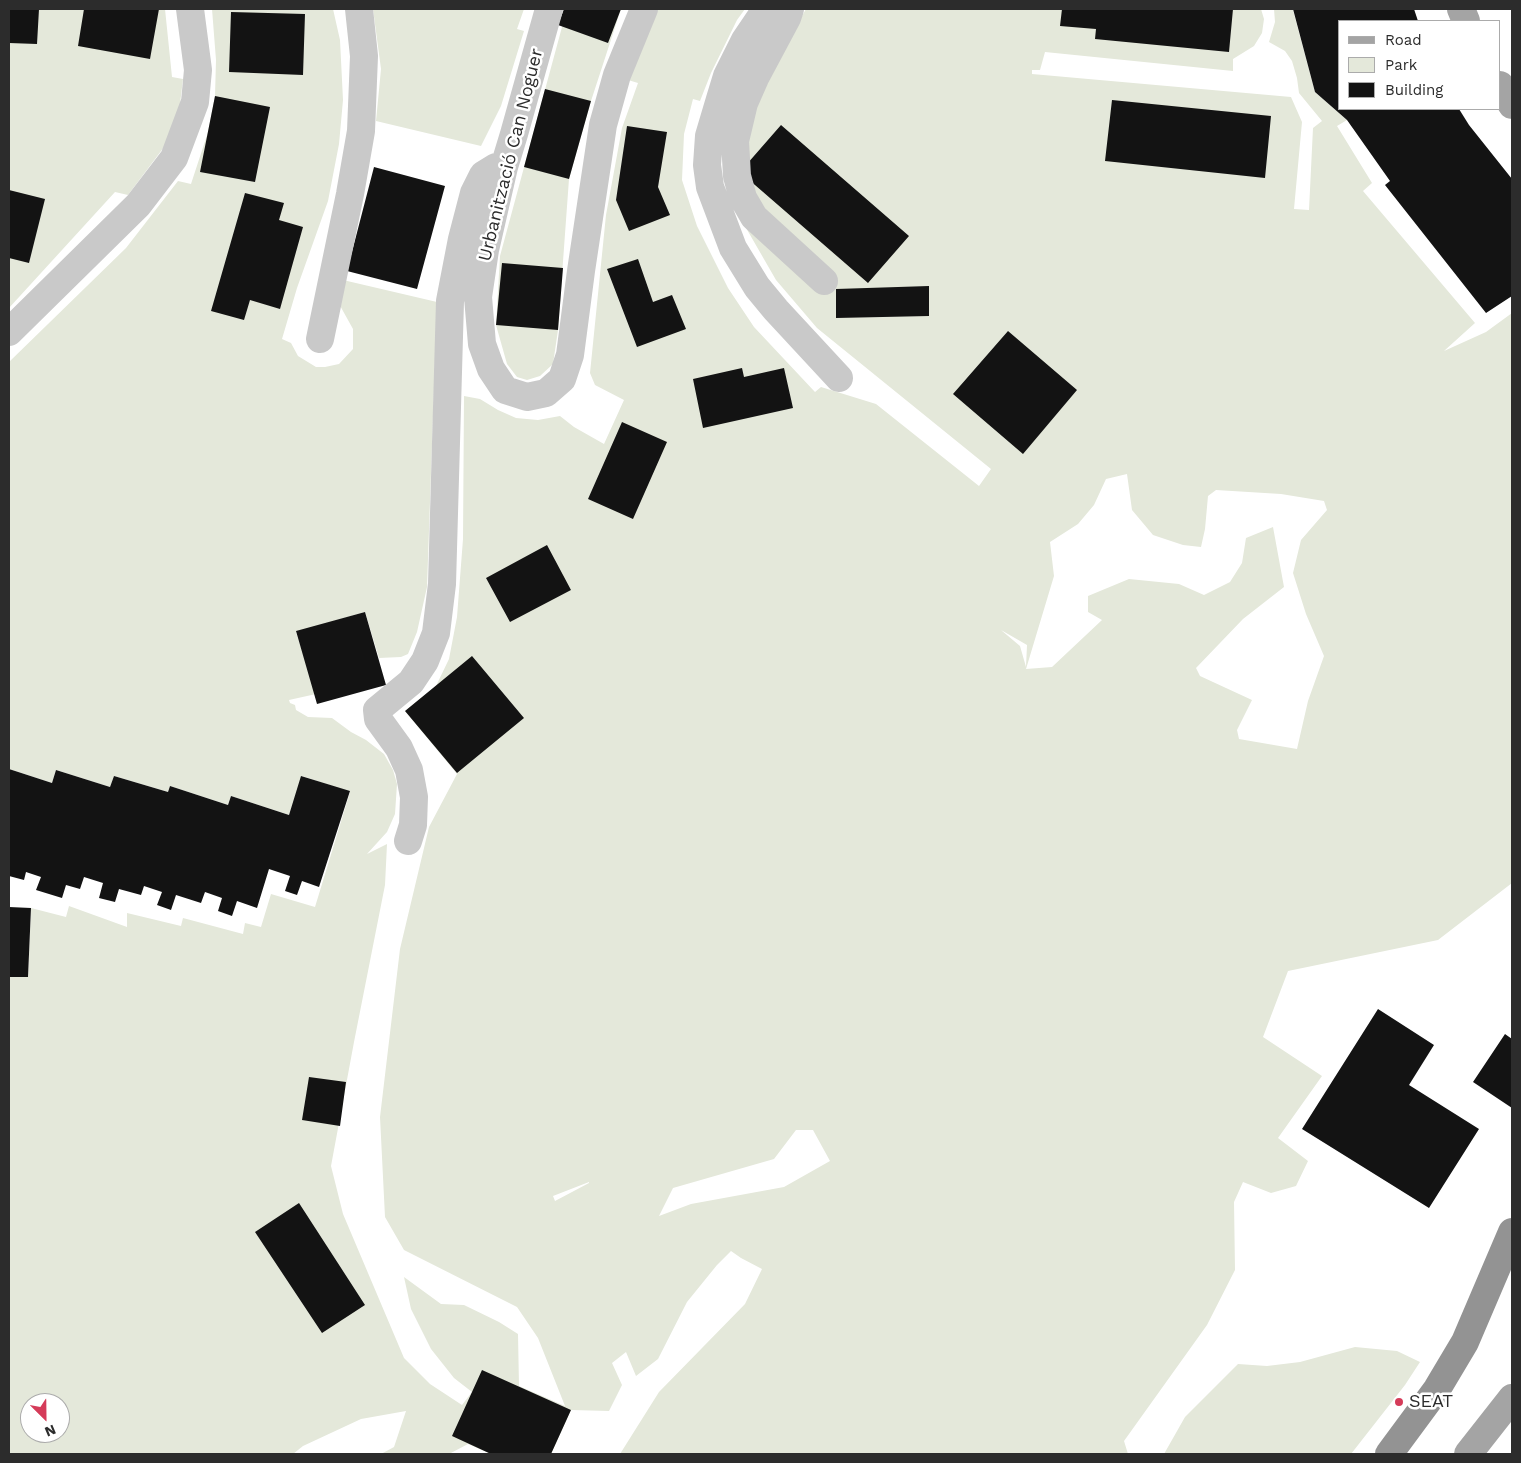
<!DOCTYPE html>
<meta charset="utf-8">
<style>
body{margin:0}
#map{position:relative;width:1521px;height:1463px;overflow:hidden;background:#fff;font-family:"Work Sans",sans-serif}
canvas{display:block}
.frame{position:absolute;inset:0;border:10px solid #2c2c2c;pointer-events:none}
.legend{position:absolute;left:1338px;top:20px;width:162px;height:90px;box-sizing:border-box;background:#fff;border:1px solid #ababab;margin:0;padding:6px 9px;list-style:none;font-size:15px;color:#2c2c2c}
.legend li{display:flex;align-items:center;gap:10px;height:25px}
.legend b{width:25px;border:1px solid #ababab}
.north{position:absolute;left:20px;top:1393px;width:50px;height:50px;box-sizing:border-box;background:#fff;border:1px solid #ababab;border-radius:50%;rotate:157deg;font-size:14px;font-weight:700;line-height:20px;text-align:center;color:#2c2c2c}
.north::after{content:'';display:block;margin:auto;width:18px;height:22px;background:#d53b59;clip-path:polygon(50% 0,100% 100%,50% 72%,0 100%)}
</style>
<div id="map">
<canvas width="1521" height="1463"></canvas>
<div class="frame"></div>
<ul class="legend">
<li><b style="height:6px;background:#a4a4a4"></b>Road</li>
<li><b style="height:14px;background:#e4e8da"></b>Park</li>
<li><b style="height:14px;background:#131313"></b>Building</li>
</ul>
<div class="north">N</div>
</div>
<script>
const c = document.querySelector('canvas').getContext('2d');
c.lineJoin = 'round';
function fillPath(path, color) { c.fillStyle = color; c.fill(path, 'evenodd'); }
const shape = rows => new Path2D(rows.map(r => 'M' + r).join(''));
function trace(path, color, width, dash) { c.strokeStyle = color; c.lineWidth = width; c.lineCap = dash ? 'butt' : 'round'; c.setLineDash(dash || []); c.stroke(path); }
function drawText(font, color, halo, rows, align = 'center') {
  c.font = font + ' "Work Sans",sans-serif'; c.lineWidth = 5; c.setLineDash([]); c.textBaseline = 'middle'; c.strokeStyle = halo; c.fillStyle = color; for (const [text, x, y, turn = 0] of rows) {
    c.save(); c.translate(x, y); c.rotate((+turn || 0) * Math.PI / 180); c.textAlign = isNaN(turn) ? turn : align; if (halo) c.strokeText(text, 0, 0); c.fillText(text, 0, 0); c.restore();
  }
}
fillPath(shape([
 [9,9,165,9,172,77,183,79,180,104,167,143,128,195,115,192,9,308],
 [212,9,333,9,340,40,343,100,339,144,328,201,297,288,282,339,291,343,298,356,316,367,325,367,339,364,353,349,353,329,338,302,343,280,437,302,427,587,417,632,408,654,401,657,379,658,365,612,296,632,316,694,289,700,290,703,295,705,296,710,308,717,332,718,351,732,366,740,384,754,393,770,397,784,395,814,387,832,367,854,387,844,385,885,354,1042,331,1166,343,1214,404,1358,430,1384,462,1405,472,1392,454,1378,431,1349,411,1309,404,1277,441,1304,464,1305,499,1322,518,1334,519,1386,565,1406,538,1338,517,1307,404,1250,385,1217,380,1117,400,949,429,827,457,774,405,711,436,686,449,659,457,617,463,539,464,396,480,399,498,410,516,418,538,420,560,416,574,427,604,444,624,400,595,385,590,373,606,215,622,128,638,83,628,80,656,9,745,9,737,20,711,73,700,101,693,99,684,134,682,180,697,226,728,288,754,327,815,392,821,387,876,404,979,486,991,469,817,328,776,280,738,214,752,104,806,9,1261,9,1264,19,1262,33,1254,46,1233,59,1233,71,1045,52,1040,70,1032,70,1032,74,1291,97,1302,122,1294,209,1309,210,1313,128,1322,121,1299,93,1297,78,1292,61,1285,51,1269,42,1275,22,1274,9,1296,9,1293,10,1315,92,1347,120,1337,126,1372,183,1363,191,1475,323,1444,351,1486,332,1512,313,1512,883,1438,940,1288,971,1263,1037,1322,1076,1278,1138,1308,1161,1296,1186,1271,1193,1243,1182,1234,1202,1235,1270,1207,1325,1124,1441,1128,1454,620,1454,659,1392,745,1304,762,1269,741,1258,731,1251,717,1265,687,1302,658,1359,636,1376,626,1352,612,1363,622,1385,609,1411,571,1410,551,1454,491,1454,468,1444,449,1454,381,1454,394,1447,406,1411,361,1419,303,1446,293,1454,9,1454,9,1006,10,977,28,977,31,908,66,917,69,906,127,927,127,913,181,926,183,918,243,934,245,923,261,927,271,894,315,907,350,792,302,776,289,815,231,796,228,805,170,786,168,792,114,776,110,787,56,770,52,783,9,769,9,362,126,248,178,181,191,184,208,132,215,96,216,60],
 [1127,474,1132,510,1153,535,1183,545,1201,547,1205,529,1208,496,1216,490,1281,494,1324,501,1327,510,1301,540,1293,573,1306,614,1324,656,1308,701,1297,749,1239,739,1237,730,1252,700,1200,676,1196,668,1243,619,1284,587,1273,527,1246,538,1242,563,1230,582,1204,595,1179,584,1129,579,1088,596,1088,612,1102,620,1052,667,1026,669,1054,576,1050,542,1078,524,1094,505,1106,479],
 [1001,630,1027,645,1026,667,1020,646],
 [796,1130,813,1130,830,1161,784,1187,691,1204,659,1216,673,1188,774,1159],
 [589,1182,589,1183,555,1201,553,1196],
 [30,1403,60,1403,60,1433,30,1433],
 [373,9,524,9,517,29,524,31,501,106,481,146,376,121,381,69],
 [568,9,621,9,591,101,569,179,558,330,553,364,540,376,527,380,517,377,507,364,496,325,500,256,562,27],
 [1355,1347,1397,1351,1420,1362,1405,1385,1351,1454,1164,1454,1185,1417,1238,1364,1267,1366,1300,1362]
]), '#e4e8da');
fillPath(shape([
 [9,9,39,9,37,44,9,43],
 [84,9,159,9,150,59,78,46],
 [564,9,621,9,608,43,558,25],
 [1062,9,1233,9,1229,52,1095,39,1096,29,1060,26],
 [1293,9,1414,9,1418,21,1340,21,1340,109,1459,109,1469,125,1512,179,1512,296,1486,313,1385,185,1390,181,1347,120,1315,92],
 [231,12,305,14,303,75,229,72],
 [545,89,591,101,569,179,524,167],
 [215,96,270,107,255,182,200,172],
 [1112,100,1271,116,1265,178,1105,161],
 [781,125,909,236,868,283,740,172],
 [627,126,667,132,658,187,670,215,629,231,616,200],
 [374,167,445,186,417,289,347,271],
 [9,190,45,199,29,263,9,258],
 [245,193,284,203,279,220,303,227,280,309,250,300,244,320,211,311],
 [638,259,653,302,672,295,686,329,637,347,607,269],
 [502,263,563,268,558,330,496,325],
 [929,286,929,316,836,318,836,289],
 [1008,331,1077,390,1023,454,953,394],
 [742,368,744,377,784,368,793,408,703,428,693,379],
 [622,422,667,442,633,519,588,499],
 [547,545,571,590,510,622,486,578],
 [365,612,386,685,317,704,296,631],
 [472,656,524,718,457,773,405,711],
 [9,769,52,783,56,770,110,787,114,776,168,792,170,786,228,805,231,796,289,815,301,776,350,791,319,887,302,881,297,895,285,891,290,876,269,869,257,908,237,901,232,916,218,911,222,898,205,892,201,903,176,895,171,910,157,905,162,892,144,886,141,895,119,889,115,902,99,898,103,883,84,877,80,889,66,885,62,898,36,890,41,877,26,872,24,880,9,876],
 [9,907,31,908,28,977,9,977],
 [1378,1009,1434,1045,1409,1085,1479,1129,1429,1208,1302,1129],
 [1505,1034,1512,1039,1512,1108,1473,1082],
 [309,1077,346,1082,340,1126,302,1120],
 [299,1203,365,1305,322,1333,255,1232],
 [482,1370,571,1410,551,1454,491,1454,452,1436]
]), '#131313');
trace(shape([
 [549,9,514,134,504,167,485,250,478,297,482,344,491,369,505,390,527,397,546,393,562,379,570,355,581,271,603,125,617,75,644,9],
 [766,9,745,40,727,76,720,99,709,136,707,165,710,187,733,248,757,287,776,310,839,378],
 [790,9,787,18,755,78,744,103,735,141,737,176,743,198,754,217,824,281],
 [9,332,138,205,174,158,195,102,198,70,190,9],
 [320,339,350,194,361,131,364,56,359,9],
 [408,841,413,825,414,797,409,770,399,748,378,719,377,710,411,682,425,661,436,633,442,584,450,301,462,239,474,193,483,175,496,167,504,167]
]), '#c9c9c9', 28);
trace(shape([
 [1461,9,1466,21],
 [1500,85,1512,105],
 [1468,1454,1512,1398]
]), '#a4a4a4', 28);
trace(shape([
 [1389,1454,1437,1389,1465,1342,1512,1232]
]), '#939393', 28);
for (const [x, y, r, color] of [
 [1399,1402,5,"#d53b59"]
]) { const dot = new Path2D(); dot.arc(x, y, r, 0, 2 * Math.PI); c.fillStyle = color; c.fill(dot); trace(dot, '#fff', 2); }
drawText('18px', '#2c2c2c', '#fff', [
 ["Urbanització Can Noguer",511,155,-76]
]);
drawText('18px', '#2c2c2c', '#fff', [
 ["SEAT",1409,1402]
], 'left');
</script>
